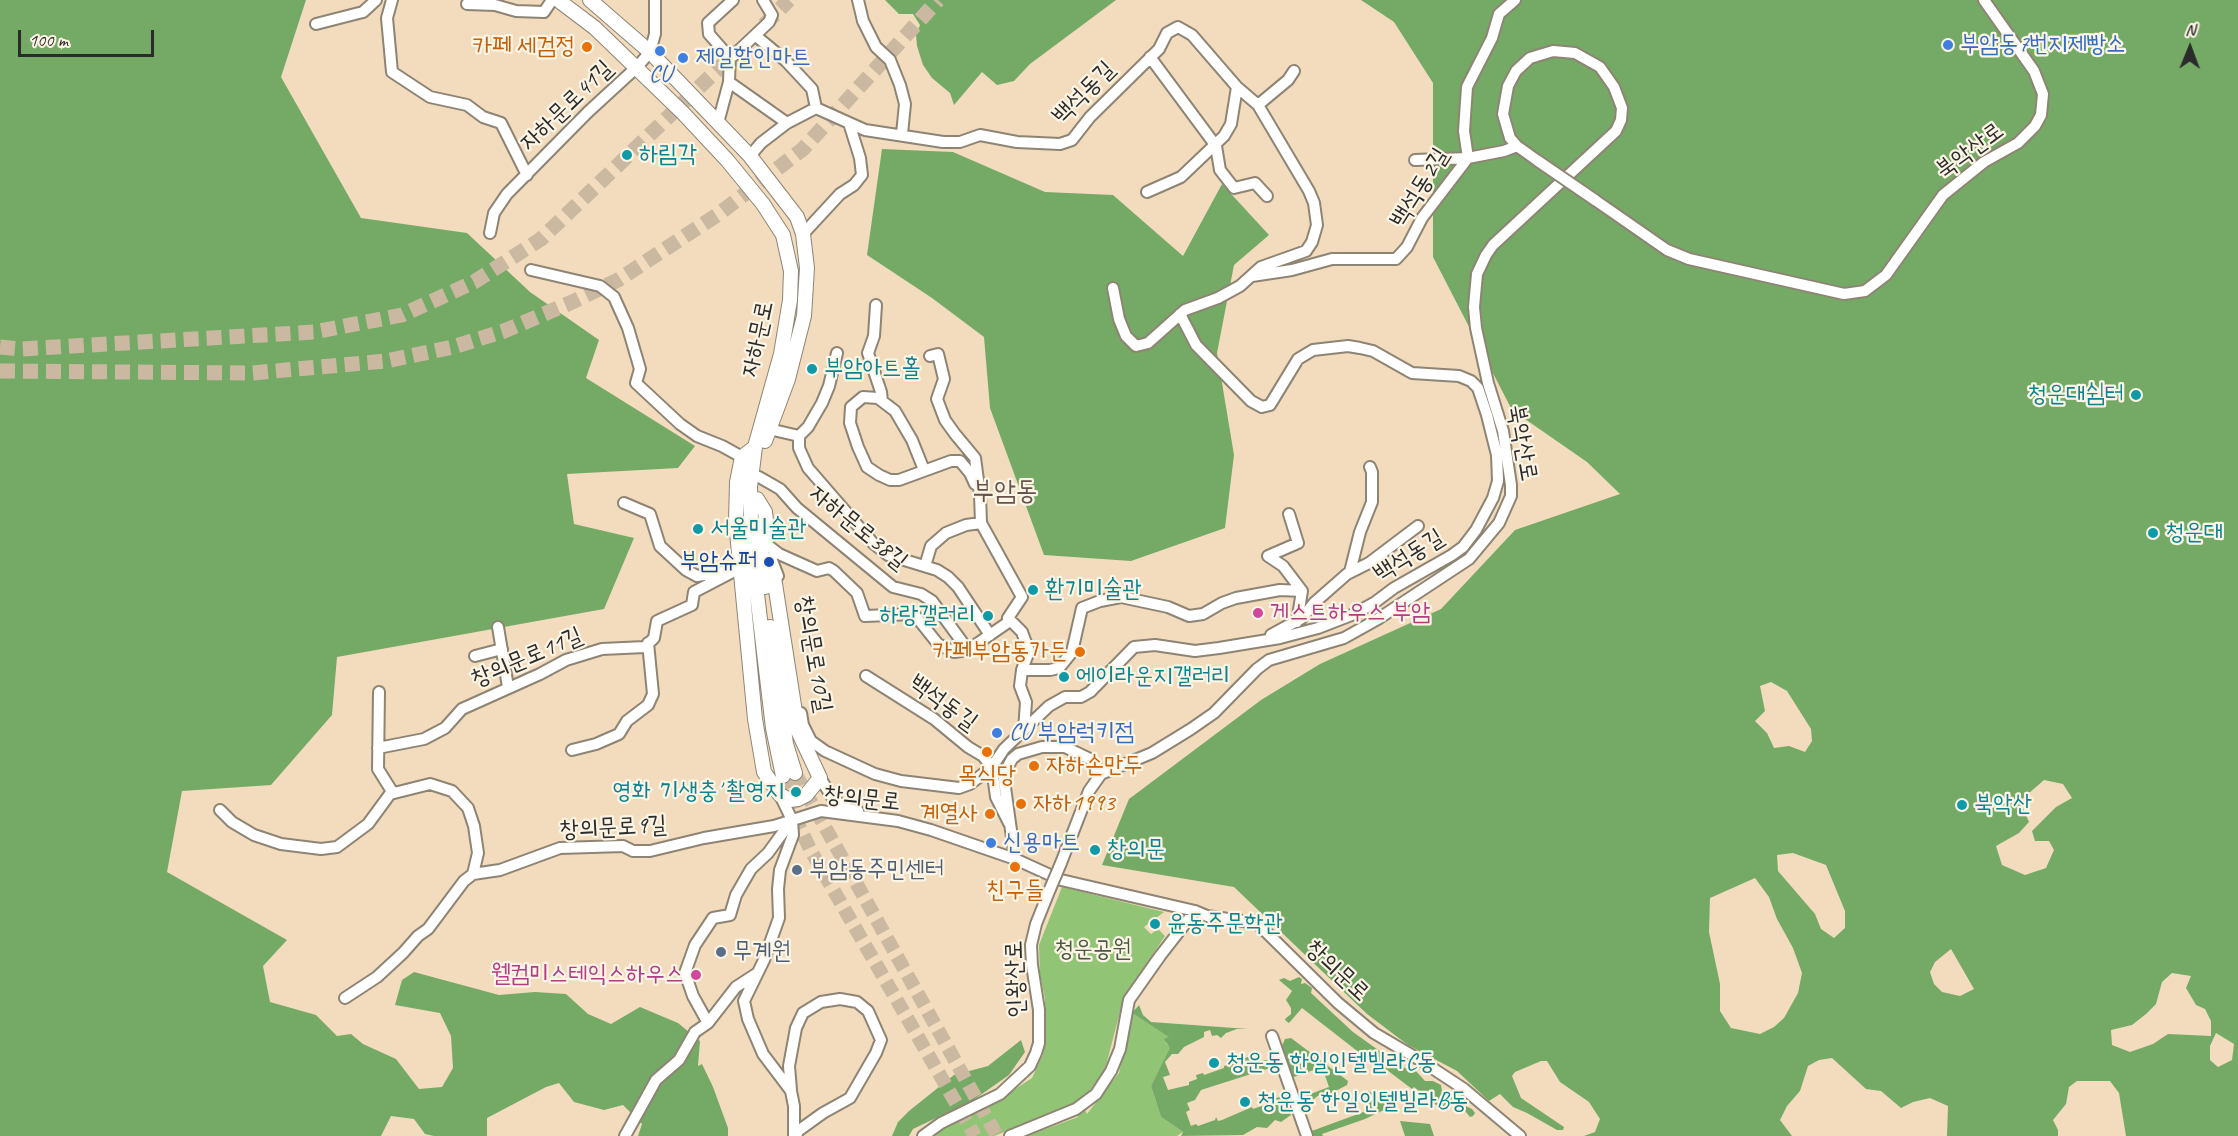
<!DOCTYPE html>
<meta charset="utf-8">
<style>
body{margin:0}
#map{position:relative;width:2238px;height:1136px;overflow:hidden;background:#f2dcbd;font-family:Caveat,sans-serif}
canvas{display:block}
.north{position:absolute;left:2160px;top:18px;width:60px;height:60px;-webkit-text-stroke:4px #fcf5e5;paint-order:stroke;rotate:1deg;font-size:16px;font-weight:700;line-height:24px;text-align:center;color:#2b2b2b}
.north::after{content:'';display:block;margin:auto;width:21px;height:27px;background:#2b2b2b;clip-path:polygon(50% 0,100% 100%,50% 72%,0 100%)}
.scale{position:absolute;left:18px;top:30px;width:136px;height:27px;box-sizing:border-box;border:3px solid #2b2b2b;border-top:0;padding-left:8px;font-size:18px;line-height:21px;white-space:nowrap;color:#2b2b2b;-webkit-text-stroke:4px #fcf5e5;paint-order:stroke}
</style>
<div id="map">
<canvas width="2238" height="1136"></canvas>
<div class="north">N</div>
<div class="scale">100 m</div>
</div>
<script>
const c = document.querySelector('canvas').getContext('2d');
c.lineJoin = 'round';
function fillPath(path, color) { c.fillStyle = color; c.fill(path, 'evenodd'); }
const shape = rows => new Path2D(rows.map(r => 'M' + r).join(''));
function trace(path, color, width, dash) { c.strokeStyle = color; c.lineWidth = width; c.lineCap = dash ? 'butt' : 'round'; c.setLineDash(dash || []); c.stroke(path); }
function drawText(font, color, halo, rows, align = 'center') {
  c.font = font + ' Caveat,"Poor Story",sans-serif'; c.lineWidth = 4.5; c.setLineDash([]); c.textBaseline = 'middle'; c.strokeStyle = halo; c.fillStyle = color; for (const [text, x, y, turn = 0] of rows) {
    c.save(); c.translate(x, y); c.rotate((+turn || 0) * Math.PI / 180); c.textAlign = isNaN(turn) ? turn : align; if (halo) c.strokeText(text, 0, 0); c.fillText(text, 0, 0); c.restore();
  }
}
fillPath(shape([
 [1062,887,1164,912,1144,927,1151,934,1158,929,1165,936,1132,986,1121,1008,1104,1073,1081,1101,1087,1114,1119,1073,1132,1013,1170,1037,1166,1043,1171,1048,1151,1086,1161,1117,1183,1132,1177,1136,1027,1136,1078,1117,1074,1104,994,1136,935,1136,941,1130,989,1106,1032,1078,1043,1055,1045,1028,1045,999,1040,974,1039,945]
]), '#91c475');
fillPath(shape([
 [0,0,306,0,281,77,361,218,467,233,530,292,599,340,586,378,695,446,678,468,567,474,574,524,634,538,604,609,337,657,332,715,271,785,182,791,167,872,287,940,263,966,270,1002,316,1015,337,1036,351,1034,363,1044,396,1059,419,1089,442,1087,453,1068,451,1036,440,1013,395,1005,402,980,414,972,499,995,535,992,566,994,588,1014,611,1024,640,1007,678,1023,700,1041,698,1066,702,1064,713,1087,728,1128,728,1136,638,1136,642,1124,623,1105,604,1110,574,1102,559,1083,546,1087,487,1118,487,1136,434,1136,425,1134,414,1119,391,1116,381,1136,0,1136],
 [885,0,1116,0,1030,64,1014,81,997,85,982,72,954,105,950,93,932,78,923,65,917,46,916,35,920,25,913,14,899,14],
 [1361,0,2238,0,2238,1136,2126,1136,2119,1093,2110,1081,2077,1081,2069,1087,2066,1104,2053,1120,2058,1130,2058,1136,1947,1136,1948,1106,1930,1098,1913,1102,1901,1108,1881,1091,1866,1089,1832,1058,1819,1060,1808,1066,1800,1091,1787,1106,1780,1120,1792,1136,1584,1136,1595,1132,1600,1119,1589,1102,1560,1082,1547,1061,1541,1061,1515,1072,1512,1076,1521,1098,1564,1127,1563,1130,1557,1130,1527,1113,1513,1107,1500,1094,1489,1101,1457,1071,1408,1045,1367,1014,1234,887,1102,865,1129,799,1261,700,1320,664,1441,609,1515,530,1620,494,1587,462,1512,410,1433,257,1433,83,1394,22],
 [1771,682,1787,691,1811,729,1812,741,1805,752,1789,746,1774,748,1767,733,1755,721,1765,711,1760,686],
 [2044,780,2063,784,2072,798,2056,807,2032,831,2035,841,2049,841,2054,850,2046,868,2025,875,2002,865,1996,846,2019,833,2029,822,2020,801],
 [1793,853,1826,865,1845,911,1845,928,1834,938,1821,929,1815,914,1778,871,1777,855],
 [1755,878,1769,897,1777,919,1793,948,1802,973,1798,993,1784,1018,1774,1027,1760,1034,1731,1028,1720,1011,1720,984,1709,932,1710,898],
 [1951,949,1974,989,1960,996,1942,992,1934,984,1930,972,1935,962],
 [2172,973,2191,976,2186,988,2196,1005,2205,1009,2211,1021,2211,1036,2168,1034,2153,1044,2130,1052,2112,1045,2111,1030,2132,1025,2146,1014,2156,1004,2162,982],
 [2216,1033,2234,1044,2232,1060,2218,1067,2210,1060,2210,1046],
 [882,149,953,152,1045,192,1113,195,1183,256,1222,184,1269,235,1234,265,1217,353,1234,455,1225,528,1131,561,1044,555,990,408,984,337,932,298,867,255],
 [1299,977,1302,979,1301,984,1305,983,1312,988,1311,993,1353,1032,1395,1062,1405,1068,1414,1069,1425,1081,1433,1081,1441,1085,1442,1091,1456,1097,1461,1104,1472,1109,1475,1113,1473,1116,1470,1117,1465,1111,1461,1111,1459,1105,1446,1104,1441,1109,1414,1087,1412,1089,1387,1070,1379,1068,1302,1008,1289,1023,1286,1021,1285,1019,1291,1014,1291,1008,1286,1000,1292,991,1279,980,1284,978,1290,981],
 [1139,1005,1143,1015,1151,1022,1248,1029,1237,1029,1226,1033,1221,1038,1217,1035,1212,1036,1210,1030,1204,1032,1204,1037,1184,1047,1178,1054,1172,1054,1165,1062,1170,1075,1163,1077,1168,1090,1189,1085,1189,1082,1197,1079,1196,1075,1203,1073,1204,1075,1224,1068,1224,1066,1245,1061,1245,1058,1254,1055,1260,1061,1272,1059,1273,1067,1201,1090,1195,1100,1187,1103,1190,1110,1186,1112,1191,1126,1196,1124,1198,1126,1215,1120,1216,1117,1218,1121,1222,1120,1252,1107,1253,1109,1270,1103,1269,1101,1279,1097,1280,1093,1284,1092,1287,1098,1291,1115,1281,1122,1275,1120,1267,1128,1257,1127,1243,1135,1181,1136,1183,1132,1161,1117,1151,1086,1170,1048,1164,1039,1169,1037,1132,1013],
 [1291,1038,1348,1081,1347,1085,1324,1097,1319,1095,1307,1104,1301,1105,1297,1099,1329,1087,1322,1067,1291,1078,1282,1046,1285,1039],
 [1021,1040,1025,1052,1009,1075,972,1101,913,1129,909,1136,892,1136,898,1122,909,1111,954,1075,988,1066],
 [1368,1091,1374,1094,1378,1102,1381,1101,1386,1105,1386,1109,1365,1119,1322,1134,1323,1136,1310,1136,1309,1132,1369,1110,1364,1093],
 [1400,1121,1430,1124,1434,1136,1405,1136]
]), '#74aa66');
trace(shape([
 [795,773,997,1136],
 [783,776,799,826,811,851,975,1136]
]), '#cab9a0', 14, [14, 7]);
trace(shape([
 [764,25,789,0],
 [0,347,21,349,314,332,402,315,474,282,541,239,738,50],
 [0,371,252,373,386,361,453,347,504,331,570,303,618,280,720,213,803,149,938,0]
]), '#cab9a0', 15, [15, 8]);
const minor = shape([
 [392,0,387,18,392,72,430,97,467,105,483,117,501,123,527,175],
 [733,0,708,23,709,34,723,50,733,56,769,22,772,15,763,0],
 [858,0,863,21,876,47,890,60,900,85,905,104,902,134],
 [467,4,495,5,516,11,544,12,552,0],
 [316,24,363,12,376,0],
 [756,36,786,61,812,89,816,108,865,130,943,142,960,142,980,135,1017,142,1060,144,1072,140,1090,117,1159,49,1167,33,1178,27,1192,35,1237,87,1258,105,1309,191,1314,203,1317,225,1312,242,1306,251,1261,267,1240,286,1218,298,1185,310,1148,343,1136,346,1126,336,1119,319,1113,288],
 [730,54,729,82,787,123,816,108],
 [1150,57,1216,146,1220,170,1234,188,1255,183,1267,196],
 [1258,105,1288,80,1294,71],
 [718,123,729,82],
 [750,156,761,143,787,123],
 [1415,160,1468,158,1504,151,1517,146],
 [1147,192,1181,177,1224,136,1231,124,1237,87],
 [1595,200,1667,250,1689,259,1844,294,1865,291,1886,275,1943,195,1984,162,2018,143,2035,126,2041,115,2043,94,2034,71,1984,0],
 [490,233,494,213,507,194,588,112,637,67,650,52,655,34,655,0],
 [803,234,840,194,854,185,862,175,860,158,849,123],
 [531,270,600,286,614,297,628,328,640,369,636,383,680,424,697,436,722,446,742,457],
 [1252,276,1292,270,1332,259,1396,259,1407,247,1422,218,1468,158,1464,131,1467,87,1492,38,1499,14,1515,0],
 [876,305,874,336,868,353,881,392,882,401],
 [930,356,938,354,944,379,937,399,945,420,955,434,975,458,980,495,981,523,1022,597,1008,618,1022,632,1029,651,1022,670,1020,686,1026,702,1024,730],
 [769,429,799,436,808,427,822,403,829,386,837,353],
 [799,436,799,448,808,468,873,543,888,555,937,570,948,577,958,587,990,635],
 [924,470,912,440,895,411,878,398,863,397,851,407,850,423,858,447,867,467,879,475,890,480,899,480,951,461,960,461,970,473,975,484],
 [759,477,780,489,797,508,893,587,921,594,932,601,968,650],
 [624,503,650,514,660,546,686,570,697,576,728,571],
 [1289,514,1298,543,1268,556,1283,566,1302,591,1297,622],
 [770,547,779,554,817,571,829,568,834,571,857,593,865,616,914,614,938,644,954,652,968,650,1010,621],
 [771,558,778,576],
 [925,566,931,546,946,533,966,525,981,523],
 [1350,572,1360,532,1372,502,1372,472,1370,467],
 [498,627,508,687],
 [1271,635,1302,618,1314,603,1347,574,1369,563,1418,526],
 [475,656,502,649],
 [1022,670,1050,670,1059,668,1072,652,1082,608,1100,601,1121,597,1168,607,1189,616,1203,614,1222,603,1236,598,1280,590,1302,591],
 [379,692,378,769,393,793],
 [801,713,803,725,811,741,825,751,875,774,901,781,959,788,970,784,992,767,983,756,968,747,934,719,866,676],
 [378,748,424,739,445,728,462,709,540,674,566,660,602,649,645,647,654,638,657,621,692,605,694,592,740,568],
 [572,750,596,744,619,734,627,721,648,705,653,694,648,643],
 [820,778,834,800,848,809,858,811],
 [780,795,792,820,793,835,780,870,778,889,779,918,764,960,744,1001,748,1019,763,1054,791,1091,794,1106,794,1136],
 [220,810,232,822,254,835,281,844,321,849,337,847,368,824,390,794,430,784,452,791,468,808,474,826,478,853,473,874],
 [1009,823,996,797,992,767,1004,749,1049,706,1065,697,1081,697,1090,692,1134,647,1155,645,1195,651,1219,648,1280,638,1318,628,1354,614,1374,603,1394,588,1452,555,1463,547,1476,530,1493,498,1498,481,1497,455,1487,415,1478,388,1471,381,1459,376,1412,373,1373,351,1360,348,1348,346,1313,350,1298,359,1270,405,1262,407,1251,401,1196,345,1180,314],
 [1015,859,1004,780,1006,770,1012,759,1018,754,1042,747,1065,747,1090,759,1101,774],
 [1061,863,1089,791,1101,774,1152,753,1191,729,1214,713,1257,669,1269,660,1344,638,1378,619,1469,559,1499,523,1511,496,1511,485,1503,431,1488,383,1476,328,1474,307,1477,274,1486,255,1493,245,1616,131,1621,120,1622,108,1614,87,1600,67,1575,53,1553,51,1530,58,1516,71,1508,86,1503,114,1510,138,1517,146,1538,161],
 [345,998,377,977,403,953,418,936,428,929,464,881,473,874,500,870,560,848,623,846,633,851,650,851,704,838,774,826,821,811,898,821,931,830,1015,859,1061,880,1195,911,1207,916,1257,923,1338,1003,1374,1033,1420,1060,1464,1089,1520,1136],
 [708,1023,693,996,685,973,695,945,713,918,730,915,736,895,751,869,768,853,792,820],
 [1272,1036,1307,1136],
 [791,1090,789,1066,796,1028,803,1013,821,1002,840,999,857,1002,868,1011,881,1040,876,1053,850,1098,823,1113,798,1131,796,1136],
 [625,1136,656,1080,679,1060,695,1032,708,1023,736,987,756,974],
 [923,1136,941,1123,1000,1094,1030,1066,1036,1053,1039,1043,1039,1010,1032,965,1031,945,1036,924,1050,889],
 [1010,1136,1076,1109,1096,1094,1111,1071,1120,1049,1129,1000,1160,956,1195,911]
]);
const major = shape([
 [558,0,595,28,683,113,727,160,763,204,783,235,791,271,790,300,781,354,755,447,750,487,752,552,773,728,783,776],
 [590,0,650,52,750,156,797,217,803,234,807,268,804,316,788,379,765,441],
 [755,447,742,457,737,482,736,522,755,719,764,772,780,795,790,800,798,799,806,795,820,778,798,731,773,571],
 [757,499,765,512,768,537],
 [759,525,765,587],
 [770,627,786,744,795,773]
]);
trace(minor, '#8e8474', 14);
trace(major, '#8e8474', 16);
trace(minor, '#fff', 10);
trace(major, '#fff', 14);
const minorBridge = shape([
 [1538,161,1595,200],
 [1050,889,1061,863]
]);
trace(minorBridge, '#8e8474', 14, []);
trace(minorBridge, '#fff', 10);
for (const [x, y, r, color] of [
 [1948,45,6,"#3f7fe0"],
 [587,47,6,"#e8710a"],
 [660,51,6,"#3f7fe0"],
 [683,58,6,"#3f7fe0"],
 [627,155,6,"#0f9aa8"],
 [812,369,6,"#0f9aa8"],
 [2136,395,6,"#0f9aa8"],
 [698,529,6,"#0f9aa8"],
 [2153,533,6,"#0f9aa8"],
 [769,562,6,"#1a4fb4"],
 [1033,590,6,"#0f9aa8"],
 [1258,613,6,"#d1479c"],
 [988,616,6,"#0f9aa8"],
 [1080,652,6,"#e8710a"],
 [1064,677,6,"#0f9aa8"],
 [997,733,6,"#3f7fe0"],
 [987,752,6,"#e8710a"],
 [1034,766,6,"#e8710a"],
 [796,792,6,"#0f9aa8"],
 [1021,804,6,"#e8710a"],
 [1962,805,6,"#0f9aa8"],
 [990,814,6,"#e8710a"],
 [991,843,6,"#3f7fe0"],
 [1095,850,6,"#0f9aa8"],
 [1015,867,6,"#e8710a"],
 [797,870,6,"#5c6f8a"],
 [1155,924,6,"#0f9aa8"],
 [721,952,6,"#5c6f8a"],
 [696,975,6,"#d1479c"],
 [1214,1063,6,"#0f9aa8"],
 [1245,1102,6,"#0f9aa8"]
]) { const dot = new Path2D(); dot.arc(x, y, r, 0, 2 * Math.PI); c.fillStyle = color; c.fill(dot); trace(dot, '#fcf5e5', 2); }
drawText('24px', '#366cbe', '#fcf5e5', [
 ["부암동7번지제빵소",1960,45],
 ["제일할인마트",695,58],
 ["CU",660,75,"center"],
 ["CU 부암럭키점",1009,733],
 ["신용마트",1003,843]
], 'left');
drawText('24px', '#c56008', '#fcf5e5', [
 ["카페 세검정",575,47],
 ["카페부암동가든",1068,652],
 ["자하손만두",1046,766,"left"],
 ["목식당",987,776,"center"],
 ["자하1993",1033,804,"left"],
 ["계열사",978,814],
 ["친구들",1015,891,"center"]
], 'right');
drawText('24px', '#2b2b2b', '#fcf5e5', [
 ["백석동길",1084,93,-45],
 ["자하문로41길",567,106,-44],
 ["북악산로",1970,151,-36],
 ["백석동2길",1420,188,-58],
 ["자하문로",758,339,-78],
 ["북악산로",1522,443,80],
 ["자하문로38길",858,528,39],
 ["백석동길",1409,556,-32],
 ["창의문로10길",813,654,80],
 ["창의문로11길",527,658,-23],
 ["백석동길",943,703,36],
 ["창의문로",862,799,6],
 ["창의문로9길",613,828,-3],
 ["창의문로",1337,971,43],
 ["인왕산로",1016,979,-92]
]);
drawText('24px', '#0d838f', '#fcf5e5', [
 ["하림각",639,155],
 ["부암아트홀",824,369],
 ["청운대쉼터",2124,395,"right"],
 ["서울미술관",710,529],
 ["청운대",2165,533],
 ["환기미술관",1045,590],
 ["하랑갤러리",976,616,"right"],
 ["에이라운지갤러리",1076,677],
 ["영화 '기생충' 촬영지",784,792,"right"],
 ["북악산",1974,805],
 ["창의문",1107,850],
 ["윤동주문학관",1167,924],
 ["청운동 한일인텔빌라C동",1226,1063],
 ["청운동 한일인텔빌라B동",1257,1102]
], 'left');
drawText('24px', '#164399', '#fcf5e5', [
 ["부암슈퍼",757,562]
], 'right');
drawText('24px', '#b23c85', '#fcf5e5', [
 ["게스트하우스 부암",1270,613],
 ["웰컴미스테익스하우스",684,975,"right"]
], 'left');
drawText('24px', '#4e5e75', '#fcf5e5', [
 ["부암동주민센터",809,870],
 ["무계원",733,952]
], 'left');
drawText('24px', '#4a5941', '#fcf5e5', [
 ["청운공원",1093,950]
]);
drawText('27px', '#67534c', '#fcf5e5', [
 ["부암동",1005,492]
]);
</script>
